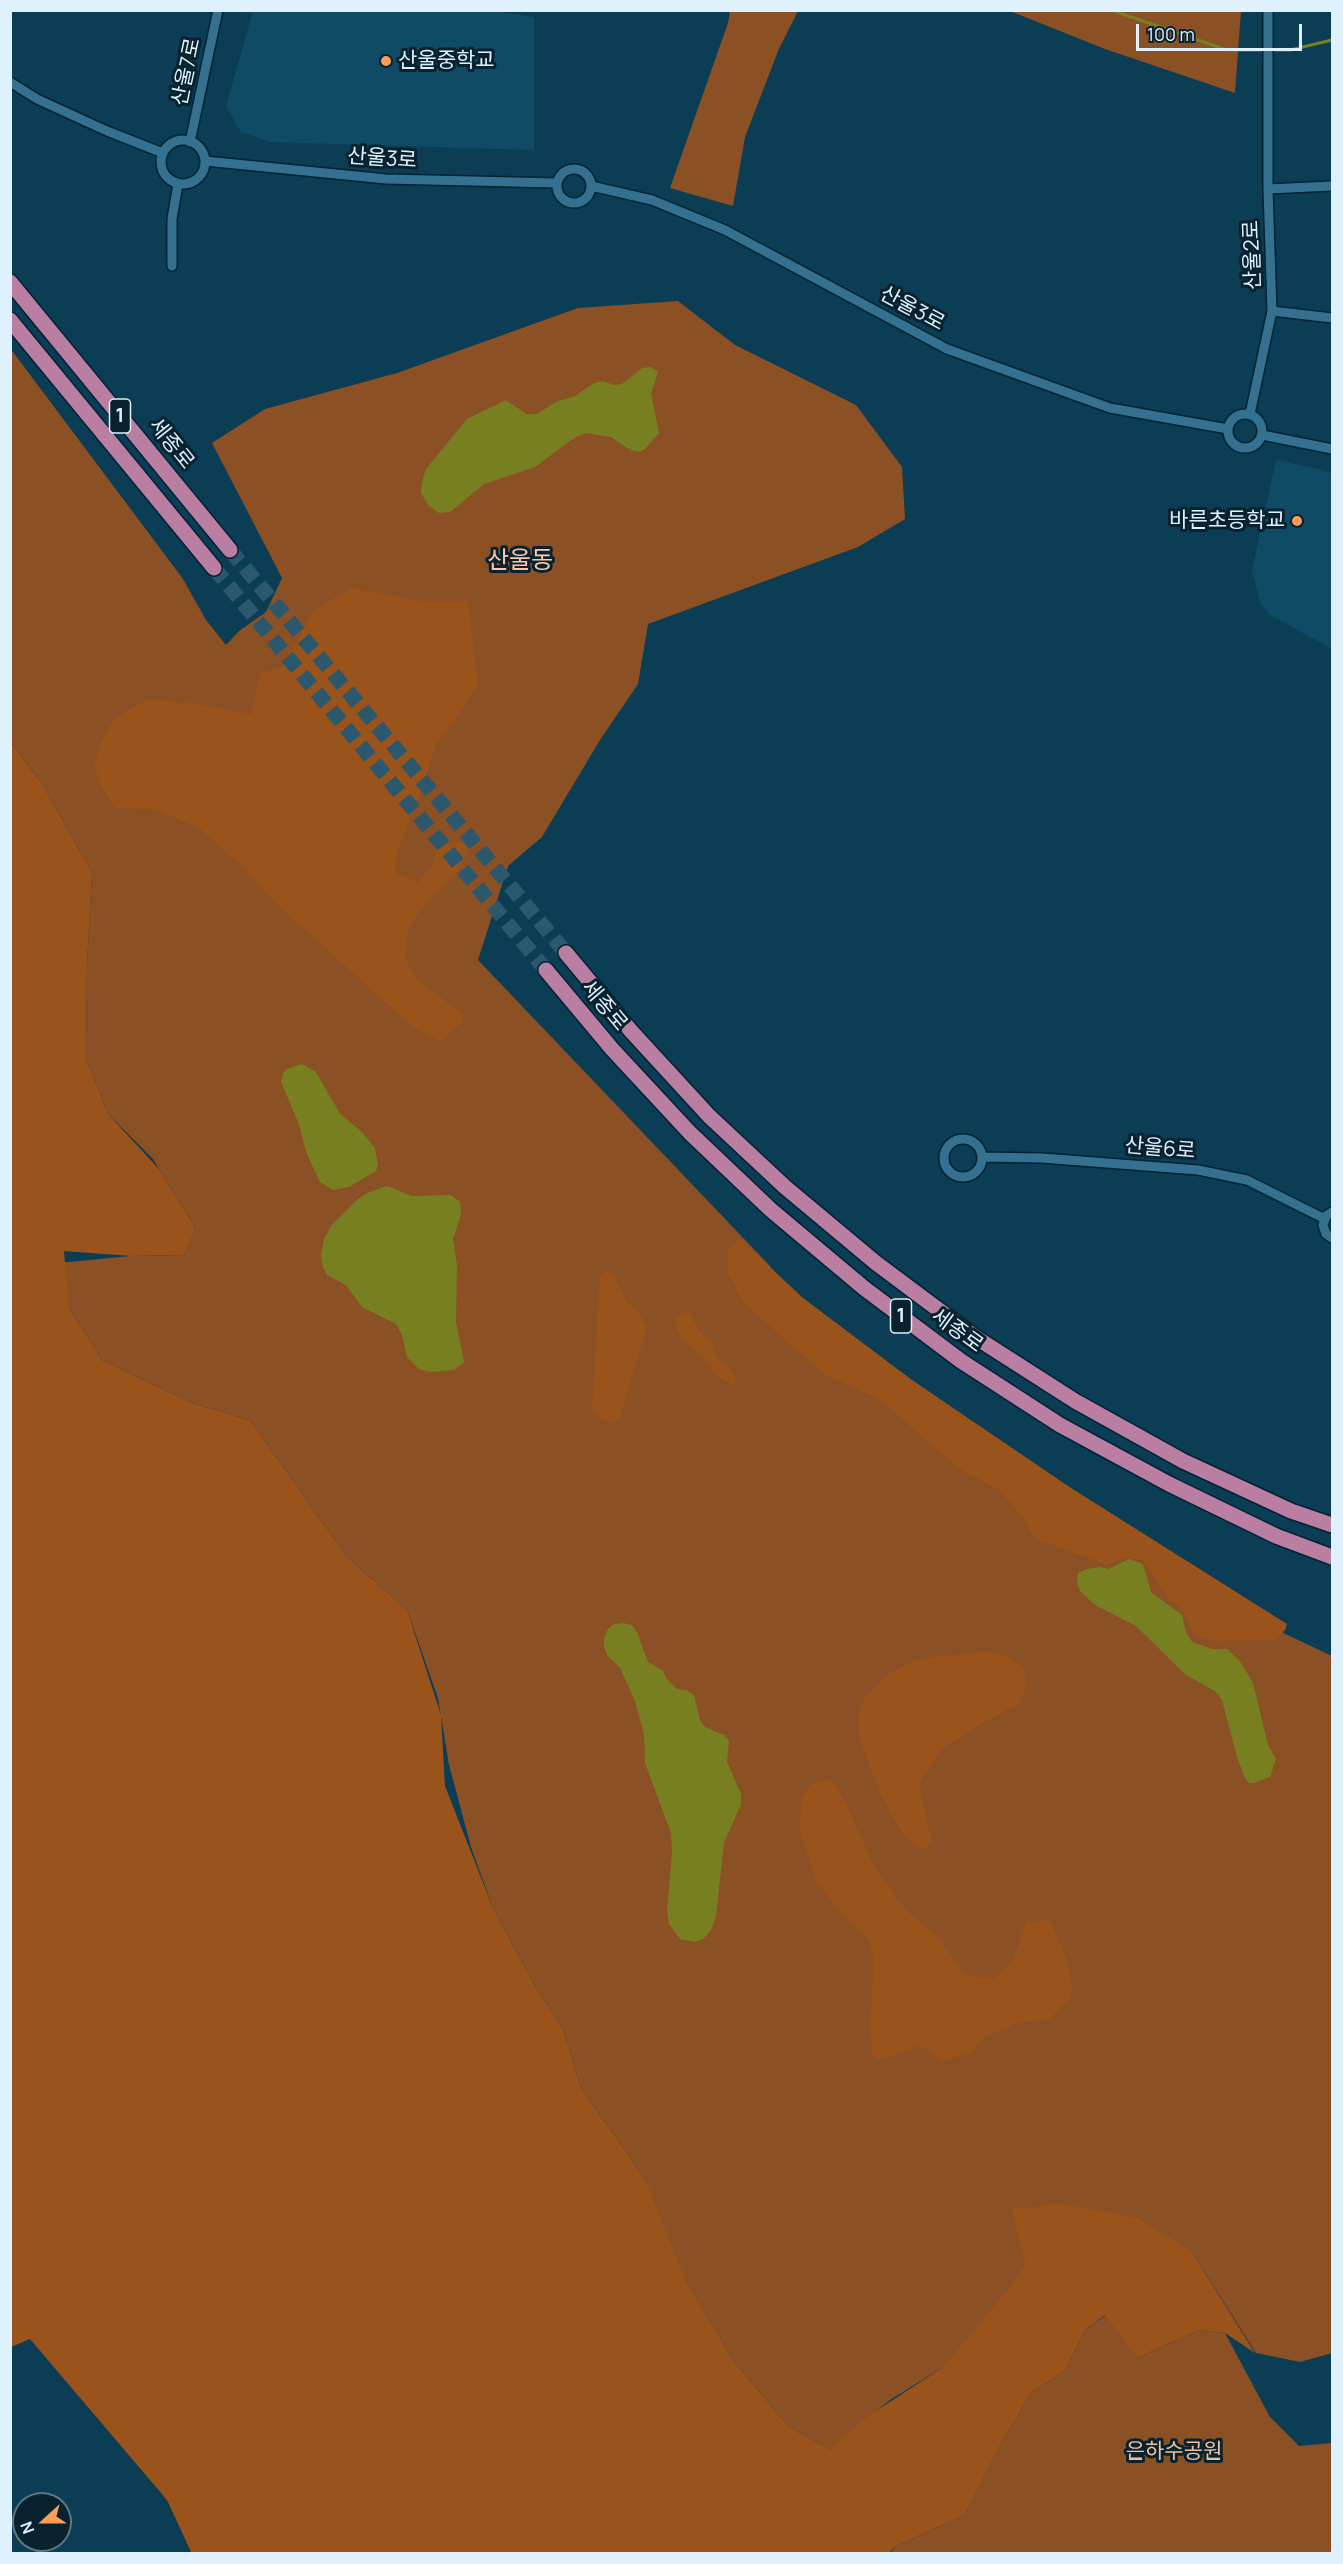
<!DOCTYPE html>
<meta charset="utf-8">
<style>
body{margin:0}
#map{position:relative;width:1343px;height:2564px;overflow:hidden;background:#0b3d54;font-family:Manrope,sans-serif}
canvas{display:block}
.frame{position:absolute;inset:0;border:12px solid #dff1fc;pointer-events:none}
.north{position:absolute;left:12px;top:2492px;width:60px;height:60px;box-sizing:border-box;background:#082230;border:2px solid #5e7582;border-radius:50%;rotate:249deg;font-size:16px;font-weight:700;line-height:24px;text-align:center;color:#dff1fc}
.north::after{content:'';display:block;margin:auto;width:21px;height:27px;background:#fe9c57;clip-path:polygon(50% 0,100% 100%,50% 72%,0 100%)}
.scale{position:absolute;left:1136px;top:24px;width:166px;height:27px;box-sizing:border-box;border:3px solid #dff1fc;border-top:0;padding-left:8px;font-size:18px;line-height:21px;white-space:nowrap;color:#dff1fc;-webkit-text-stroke:4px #082230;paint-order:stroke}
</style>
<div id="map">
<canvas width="1343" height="2564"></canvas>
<div class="frame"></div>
<div class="north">N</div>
<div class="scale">100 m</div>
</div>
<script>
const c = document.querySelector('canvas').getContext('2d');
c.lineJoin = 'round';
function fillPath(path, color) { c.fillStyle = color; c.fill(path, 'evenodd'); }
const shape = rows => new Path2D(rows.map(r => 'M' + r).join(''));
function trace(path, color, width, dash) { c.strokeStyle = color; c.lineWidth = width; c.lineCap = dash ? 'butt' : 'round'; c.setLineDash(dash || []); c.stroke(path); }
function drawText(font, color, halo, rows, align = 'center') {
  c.font = font + ' Manrope,"Noto Sans KR",sans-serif'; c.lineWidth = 6; c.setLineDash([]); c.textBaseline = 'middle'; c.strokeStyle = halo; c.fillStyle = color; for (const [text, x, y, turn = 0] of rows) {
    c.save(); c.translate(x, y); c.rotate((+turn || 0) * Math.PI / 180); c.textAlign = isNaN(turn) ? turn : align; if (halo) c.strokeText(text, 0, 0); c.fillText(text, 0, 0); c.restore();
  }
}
fillPath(shape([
 [488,10,534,17,534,150,270,142,241,132,226,106,253,11],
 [1276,460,1332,472,1332,649,1272,616,1260,603,1252,570]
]), '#104b65');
fillPath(shape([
 [730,11,798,11,778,51,745,137,733,206,670,188,728,23],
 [1010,11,1241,11,1235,93,1105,49],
 [678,301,735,345,856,405,902,467,905,519,858,547,648,624,638,684,600,740,542,837,508,866,478,960,769,1265,837,1348,1144,1554,1262,1623,1332,1656,1332,2353,1300,2362,1256,2353,1192,2252,1025,2263,1002,2304,943,2367,890,2400,830,2449,789,2427,735,2363,669,2253,645,2179,581,2088,563,2029,534,1984,493,1908,471,1847,449,1765,438,1698,407,1610,347,1557,250,1420,192,1403,102,1360,69,1308,58,1263,131,1256,184,1255,196,1229,153,1159,108,1114,86,1058,87,964,92,873,43,785,11,743,10,348,183,579,206,620,226,645,239,631,266,612,282,578,212,443,265,409,397,373,578,308],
 [1106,2315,1137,2358,1199,2330,1225,2333,1270,2417,1299,2446,1332,2443,1332,2553,890,2554,896,2546,965,2515,1001,2444,1032,2392,1065,2371,1085,2330]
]), '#8c5025');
fillPath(shape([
 [351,588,420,601,468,601,478,684,462,710,436,744,421,792,398,850,394,872,418,883,432,865,437,848,459,840,469,850,455,874,424,905,408,929,405,959,419,981,464,1015,461,1023,441,1041,415,1029,279,906,239,863,199,828,156,810,115,808,101,786,94,764,102,740,115,718,147,700,189,703,251,714,260,673,282,666,315,610],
 [11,743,43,785,92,873,87,964,86,1058,108,1114,159,1169,196,1229,184,1255,131,1256,64,1251,69,1308,102,1360,192,1403,250,1420,347,1557,407,1610,441,1715,445,1786,493,1908,534,1984,563,2029,581,2088,645,2179,686,2281,735,2363,789,2427,830,2449,864,2419,943,2367,1012,2285,1025,2263,1012,2209,1059,2204,1138,2218,1192,2252,1255,2353,1225,2333,1199,2330,1137,2358,1105,2315,1085,2330,1065,2371,1032,2392,1001,2444,965,2515,896,2546,889,2553,192,2554,167,2500,30,2339,11,2347],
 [739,1238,803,1298,912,1380,1071,1488,1287,1624,1285,1630,1276,1640,1218,1641,1194,1635,1182,1608,1168,1598,1143,1560,1124,1557,1107,1565,1034,1538,1023,1517,999,1490,960,1469,879,1399,824,1374,743,1302,728,1272,728,1251],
 [606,1271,613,1275,627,1302,639,1313,647,1328,619,1420,614,1424,601,1419,592,1409,600,1275],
 [689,1311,699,1331,712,1343,718,1358,729,1367,736,1378,734,1386,719,1377,698,1353,683,1341,676,1328,677,1315],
 [990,1652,1007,1656,1023,1668,1027,1683,1020,1703,984,1722,941,1750,923,1776,919,1786,932,1843,926,1849,915,1845,899,1828,881,1795,859,1737,858,1715,864,1699,887,1674,914,1661,941,1656],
 [831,1779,843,1797,874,1866,905,1909,941,1940,965,1975,996,1979,1012,1961,1027,1922,1050,1920,1068,1962,1072,1986,1071,1997,1050,2019,1020,2022,984,2037,972,2053,942,2061,928,2050,919,2046,880,2060,872,2056,870,2024,874,1961,869,1940,839,1911,815,1879,800,1831,801,1799,811,1784]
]), '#9a531b');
fillPath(shape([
 [651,367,658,372,651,394,659,433,645,449,639,452,630,450,611,437,586,433,574,438,535,467,484,484,450,512,439,513,428,505,421,493,422,482,426,469,467,419,506,400,526,414,537,414,556,402,575,396,594,383,603,381,614,385,622,384,642,368],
 [302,1064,316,1072,340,1114,362,1132,375,1148,378,1165,376,1171,349,1187,333,1190,320,1182,306,1152,299,1124,281,1082,283,1073,287,1069],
 [387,1186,412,1196,451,1195,460,1202,461,1215,453,1239,457,1265,456,1322,464,1362,454,1370,430,1372,419,1369,407,1357,402,1335,396,1324,362,1307,346,1285,327,1275,323,1268,321,1255,324,1239,331,1226,357,1200,367,1193],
 [1129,1559,1143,1564,1151,1592,1182,1615,1186,1632,1192,1642,1212,1649,1227,1649,1239,1660,1253,1683,1268,1745,1276,1759,1270,1777,1254,1783,1249,1783,1245,1778,1237,1757,1222,1700,1215,1691,1186,1675,1136,1626,1095,1605,1080,1591,1077,1582,1078,1573,1087,1569,1100,1567,1108,1569],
 [623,1623,632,1625,637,1632,648,1662,663,1671,666,1678,677,1689,686,1690,694,1695,700,1720,705,1727,724,1735,729,1741,727,1762,741,1794,741,1804,724,1843,716,1916,711,1930,703,1939,696,1942,680,1939,669,1924,667,1911,672,1853,671,1833,645,1763,644,1734,635,1701,620,1668,607,1655,604,1647,604,1638,608,1629,614,1624]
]), '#787f20');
trace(shape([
 [1111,10,1227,50,1290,50,1332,40]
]), '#787f20', 3);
trace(shape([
 [230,550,566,953],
 [214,568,546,970]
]), '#2b586d', 15, [15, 8]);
const minor = shape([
 [10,82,37,99,107,131,163,153],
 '161 162a22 22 0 1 1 44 0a22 22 0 1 1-44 0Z',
 [190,142,218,10],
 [205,161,386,179,557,183],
 '557 186a17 17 0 1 1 34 0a17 17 0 1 1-34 0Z',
 [591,186,652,200,725,230,947,349,1110,408,1228,429],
 [1268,189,1332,186],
 [172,266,172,219,178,184],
 [1272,311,1332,318],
 '1228 431a17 17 0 1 1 34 0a17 17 0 1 1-34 0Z',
 [1250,414,1272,311,1268,189,1268,10],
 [1262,435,1332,449],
 '944 1158a19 19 0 1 1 38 0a19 19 0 1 1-38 0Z',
 [982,1157,1042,1158,1198,1170,1247,1180,1325,1219],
 [1332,1212,1326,1216,1323,1225,1326,1234,1332,1238]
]);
const trunk = shape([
 [10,282,230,550],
 [10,320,214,568],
 [566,953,631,1031,709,1116,785,1187,876,1263,975,1337,1075,1401,1183,1461,1291,1511,1332,1525],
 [546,970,612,1049,690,1133,771,1210,864,1288,961,1361,1060,1425,1169,1484,1276,1536,1332,1557]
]);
trace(minor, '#012333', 12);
trace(trunk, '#012333', 18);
trace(minor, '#347191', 9);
trace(trunk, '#b97ea2', 15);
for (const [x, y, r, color] of [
 [386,61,6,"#fe9c57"],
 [1297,521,6,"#fe9c57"]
]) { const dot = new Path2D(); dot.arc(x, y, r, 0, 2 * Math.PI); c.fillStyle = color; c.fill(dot); trace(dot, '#082230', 2); }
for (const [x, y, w] of [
 [120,416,21],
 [901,1316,21]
]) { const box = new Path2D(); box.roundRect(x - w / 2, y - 17, w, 34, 4.5); c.fillStyle = '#082230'; c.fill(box); trace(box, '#dff1fc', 1.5); }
drawText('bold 20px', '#dff1fc', null, [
 ["1",120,416],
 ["1",901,1316]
]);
drawText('21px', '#dff1fc', '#082230', [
 ["산울중학교",398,61],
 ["바른초등학교",1285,521,"right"]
], 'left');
drawText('21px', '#dff1fc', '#082230', [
 ["산울7로",187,72,-78],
 ["산울3로",382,159,4],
 ["산울2로",1253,255,-92],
 ["산울3로",912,309,28],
 ["세종로",171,444,51],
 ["세종로",604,1006,50],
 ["산울6로",1160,1149,5],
 ["세종로",957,1331,36]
]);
drawText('21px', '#efbfa0', '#082230', [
 ["은하수공원",1174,2452]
]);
drawText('24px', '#fec6a3', '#082230', [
 ["산울동",520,561]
]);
</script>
